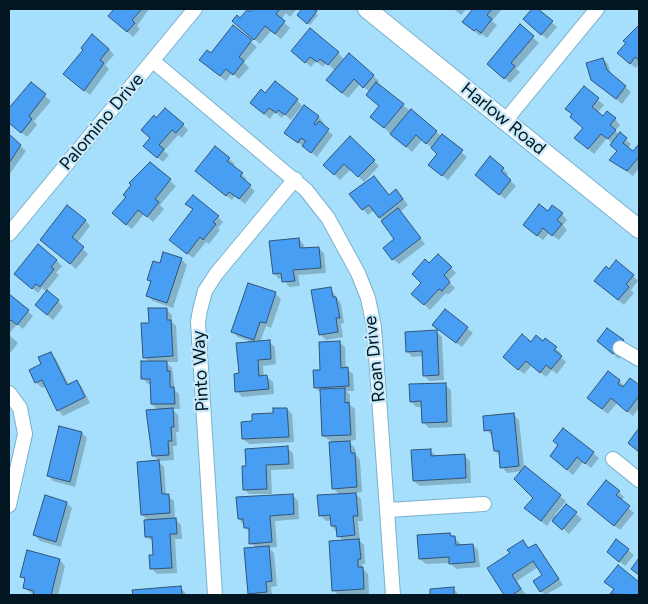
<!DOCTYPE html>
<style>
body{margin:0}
#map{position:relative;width:648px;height:604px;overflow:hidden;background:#a6dffc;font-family:Figtree,sans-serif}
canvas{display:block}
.frame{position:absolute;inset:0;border:10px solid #011620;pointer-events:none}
</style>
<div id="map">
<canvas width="648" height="604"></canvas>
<div class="frame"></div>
</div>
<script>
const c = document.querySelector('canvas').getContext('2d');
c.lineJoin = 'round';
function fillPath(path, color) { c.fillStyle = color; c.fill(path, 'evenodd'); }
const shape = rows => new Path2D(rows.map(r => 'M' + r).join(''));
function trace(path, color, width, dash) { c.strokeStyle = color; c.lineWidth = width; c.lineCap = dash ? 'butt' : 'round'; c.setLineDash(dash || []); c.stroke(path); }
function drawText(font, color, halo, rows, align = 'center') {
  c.font = font + ' Figtree,sans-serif'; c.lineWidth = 4.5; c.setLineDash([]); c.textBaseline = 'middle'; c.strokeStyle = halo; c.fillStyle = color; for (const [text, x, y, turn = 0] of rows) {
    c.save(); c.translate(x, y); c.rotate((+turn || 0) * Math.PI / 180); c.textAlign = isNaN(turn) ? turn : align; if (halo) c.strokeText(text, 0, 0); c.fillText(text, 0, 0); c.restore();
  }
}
fillPath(shape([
 [116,9,149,9,137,26,140,29,133,37,110,16],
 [254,9,297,9,290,17,286,13,281,20,290,28,281,39,271,31,260,44,239,26,241,20],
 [304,9,311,9,318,15,310,25,298,15],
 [454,9,466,9,461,15],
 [475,9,502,9,492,21,497,25,487,38,482,34,480,36,464,22],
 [534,9,537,9,557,27,547,39,525,19],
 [520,26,539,43,516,69,520,72,510,83,494,69],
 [639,26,639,64,636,68,624,59,627,43,625,41],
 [234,27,257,47,244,62,249,68,239,79,232,73,226,81,206,65,211,55],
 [109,49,114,55,105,65,109,69,90,95,70,79],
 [338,53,345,60,349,55,379,81,377,84,467,157,448,180,435,170,439,154,432,148,422,140,412,152,377,122,380,106,367,95,370,92,360,84,348,98,333,86,336,71,326,63,323,67,316,61,311,67,298,56],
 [603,59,608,64,612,76,631,92,622,104,598,85],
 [31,84,51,101,34,121,37,125,27,137,9,122,9,110],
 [584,88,604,105,597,113,603,117,615,119,620,125,615,131,631,144,628,149,633,153,639,146,639,168,633,176,611,160,618,151,607,138,594,154,581,143,584,128,567,109],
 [266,94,297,100,302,106,291,120,284,114,282,118,275,112,270,119,257,108],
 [304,107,319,117,324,123,322,126,333,135,317,157,286,133],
 [156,120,183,125,188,130,182,138,178,135,164,151,169,155,163,162,150,151],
 [9,136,26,151,9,175],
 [350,138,379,166,364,182,351,169,340,180,325,164],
 [229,159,235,164,233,167,247,179,245,182,255,191,245,204,235,196,232,200,202,177],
 [150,164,176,186,160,205,164,209,153,222,144,214,132,229,119,219,127,197],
 [503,168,508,174,506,177,516,186,505,199,482,180],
 [351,195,401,196,408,205,400,212,425,244,399,264,393,259,396,239,374,210,368,215],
 [187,203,218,217,223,222,218,228,220,230,209,244,206,242,193,258,176,245,194,210],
 [548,213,562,214,567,220,563,225,567,230,559,240,549,233,543,240,530,230],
 [85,220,90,226,77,243,88,254,76,269,47,245],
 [299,239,304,245,305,249,318,248,324,253,326,273,298,275,300,286,289,287,283,278,279,279,274,273],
 [438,255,456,273,448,281,455,288,448,295,446,293,430,310,413,294,422,283,429,265],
 [181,259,187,265,173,308,153,301,148,296,152,283,148,279,161,265],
 [56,260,62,266,56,273,59,275,46,291,58,301,63,307,53,320,36,305,47,292,42,288,38,293,21,279],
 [610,270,633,276,638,281,631,290,634,293,624,305,601,286],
 [330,288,341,304,344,323,341,324,343,337,326,340,320,334],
 [275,293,281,299,271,328,266,326,260,342,269,342,275,347,276,364,263,366,264,377,267,377,273,382,274,394,242,397,237,391,240,374,255,343,238,337,233,332],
 [9,295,33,316,23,329,17,324,9,334],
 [166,309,172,315,172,322,176,326,178,362,166,362,172,368,175,390,179,394,180,409,172,409,178,415,179,432,176,432,177,446,173,446,174,460,159,461,153,455,147,411,158,410,152,404,151,384,148,384,143,379,149,362,144,357,150,324],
 [467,328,473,333,462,347,440,331],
 [437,332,442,337,444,380,429,381,424,375,423,356,412,357,407,351],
 [9,335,18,343,11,352,9,350],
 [545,340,561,353,560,356,566,362,557,374,552,370,546,377,532,365,524,374,510,363,531,343,543,343],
 [598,341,623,341,628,346,619,359],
 [339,342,345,347,346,369,353,374,354,391,346,391,350,395,350,405,355,409,356,440,348,441,355,448,356,455,360,460,362,492,355,493,361,499,363,521,358,521,360,541,364,545,365,564,362,564,363,569,368,574,369,594,353,595,338,595,334,590,343,541,332,526,332,520,326,521,320,515,340,495,333,488,331,441,323,436,321,393,315,387,321,371],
 [50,353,56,359,69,385,77,381,82,387,90,403,63,416,58,410,46,386,42,388,36,382,43,364],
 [608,372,625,386,630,380,639,387,639,408,633,416,617,403,608,414,594,403],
 [445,385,451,390,452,427,429,428,423,422,423,407,416,407,411,401],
 [287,409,292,414,294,442,249,444,243,439,253,423],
 [513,414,519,420,524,467,566,501,555,515,557,516,566,505,582,519,569,534,552,519,547,526,531,514,534,498,522,471,507,473,502,467,500,456,495,451,493,436,486,430],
 [60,428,82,433,87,438,75,487,53,481,48,475],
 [564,430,599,458,591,468,583,462,573,475,551,456,560,445],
 [287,448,293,453,294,469,271,470,272,494,249,494,244,489,243,468],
 [430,450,436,456,464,456,470,461,471,483,420,486,414,481,413,451],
 [159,462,164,467,166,495,174,501,175,519,181,525,182,539,175,539,177,573,157,574,151,568,155,556,154,542,147,537,149,521,142,515],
 [619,492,624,497,621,501,634,513,620,530,594,509],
 [293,495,298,501,299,519,275,521,277,547,269,548,274,553,277,586,271,587,272,595,252,595,249,593,256,548,251,543,250,533,239,519],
 [67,503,72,508,61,547,40,541,35,535],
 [450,534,460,543,461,546,473,545,478,550,480,567,456,569,450,563,426,564,420,559],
 [523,541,530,549,536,545,541,551,563,585,545,595,541,591,544,576,538,567,517,581,526,595,506,595,488,568,511,554],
 [628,550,634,555,625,566,614,557],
 [28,552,60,560,65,566,58,595,34,595,24,588,26,581,22,577],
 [618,567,639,584,639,595,612,594,615,590,611,587],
 [181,588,187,595,134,595,134,591],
 [453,588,459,595,431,595,431,590]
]), '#0003');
const building = shape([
 [114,9,140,9,141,10,132,20,135,23,127,32,108,16,114,9],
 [248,9,250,12,253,9,280,9,276,14,285,21,275,34,265,26,254,40,232,21,237,15,240,18,248,9],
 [302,9,313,9,317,11,307,24,297,15,302,9],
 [473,9,492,9,487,15,492,19,481,33,476,29,474,31,462,22,473,9],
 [532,9,538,9,553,21,541,35,523,19,532,9],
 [520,24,534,36,511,63,515,66,504,79,487,64,520,24],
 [233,25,252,40,239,57,244,61,233,75,226,69,220,76,199,60,207,50,211,53,233,25],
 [639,25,639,60,635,57,630,64,617,53,626,43,623,41,639,25],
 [310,28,339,52,328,65,320,59,317,62,310,57,305,63,291,51,310,28],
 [92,34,109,49,100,60,104,63,84,91,63,74,83,50,81,48,92,34],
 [349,53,374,75,363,88,354,79,342,93,326,80,349,53],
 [603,58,607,70,626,86,616,99,591,80,586,63,603,58],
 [275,81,298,99,285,115,278,110,276,113,269,108,264,114,250,103,261,89,265,93,275,81],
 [31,82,46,94,29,116,32,119,21,133,9,123,9,108,31,82],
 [376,82,404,104,384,128,370,117,379,106,366,95,376,82],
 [584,86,599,98,592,107,603,116,607,111,616,118,610,125,616,130,608,139,601,134,588,149,574,138,583,128,570,117,572,114,565,109,584,86],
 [304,105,319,116,314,124,316,125,319,121,329,129,311,153,302,146,306,141,301,138,298,143,284,133,304,105],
 [165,108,184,124,176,133,172,130,159,145,164,149,157,158,143,146,150,138,141,130,154,115,156,118,165,108],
 [411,109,437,131,426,144,416,135,406,147,390,134,411,109],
 [620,132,627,138,623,143,633,151,639,144,639,157,627,171,609,160,617,151,610,145,620,132],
 [9,134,21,145,9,163,9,134],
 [442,134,463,150,442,176,428,165,437,154,431,148,442,134],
 [350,136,375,160,358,177,344,164,334,175,323,165,350,136],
 [215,146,230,158,227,161,243,173,240,176,251,185,239,199,229,192,226,196,195,171,215,146],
 [490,156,504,168,501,171,511,180,499,195,475,175,490,156],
 [150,162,171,179,155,199,159,202,147,217,138,210,126,225,112,213,126,197,123,195,131,185,129,183,150,162],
 [374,176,389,195,396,189,403,199,379,218,369,205,362,210,349,194,374,176],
 [193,195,219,216,213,222,216,224,203,240,200,237,187,254,169,240,193,209,185,204,193,195],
 [539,204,548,211,552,205,563,213,557,220,562,224,552,236,543,228,537,236,523,225,539,204],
 [67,205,86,220,72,237,84,247,70,264,40,240,67,205],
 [398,208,421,238,392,260,383,248,394,239,381,221,398,208],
 [299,238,300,248,319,247,321,268,293,270,295,281,282,282,281,273,273,274,269,241,299,238],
 [38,244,57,260,51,267,54,269,40,287,36,284,32,289,14,274,38,244],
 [163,252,182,258,167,303,146,296,151,281,147,280,153,261,160,263,163,252],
 [438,254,452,267,444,275,450,282,442,291,439,289,424,305,411,294,421,283,412,274,425,259,429,263,438,254],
 [616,260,634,275,626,284,629,287,618,300,594,281,606,266,609,269,616,260],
 [248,283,276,292,266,323,260,322,254,340,231,332,248,283],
 [331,287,333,297,336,297,340,318,336,318,338,332,319,335,311,290,331,287],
 [47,290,59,300,47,315,35,305,47,290],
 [9,294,29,310,17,325,11,320,9,322,9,294],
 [148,308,167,308,167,320,171,320,173,356,143,358,141,323,149,323,148,308],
 [445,309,468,327,456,343,432,325,445,309],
 [607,328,624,340,613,354,597,341,607,328],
 [437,330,439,375,423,376,422,351,406,352,405,332,437,330],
 [522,334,531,342,536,335,543,341,545,338,557,347,554,350,562,356,551,369,546,365,540,373,526,361,518,370,503,357,522,334],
 [270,340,271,359,258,360,259,376,267,375,269,389,235,392,234,374,239,373,236,343,270,340],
 [340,341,341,368,348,367,349,386,314,388,313,370,320,370,319,342,340,341],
 [51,352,67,385,77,380,85,397,57,411,42,380,35,383,29,370,41,364,38,357,51,352],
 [141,361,167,361,167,371,170,371,170,387,174,387,175,404,151,404,150,379,141,379,141,361],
 [608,371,620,380,618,384,623,387,630,378,639,385,639,396,627,412,611,398,602,409,587,398,608,371],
 [446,383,447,422,422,423,421,401,410,402,409,384,446,383],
 [345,388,345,403,349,402,351,435,322,436,320,389,345,388],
 [173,408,174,427,171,427,172,441,168,441,169,455,152,456,146,410,173,408],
 [273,408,287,408,289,437,242,439,241,422,252,421,252,414,273,413,273,408],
 [514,413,519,466,500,468,499,451,494,451,491,430,484,431,483,416,514,413],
 [59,426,82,432,70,482,47,476,59,426],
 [563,428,594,452,585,464,577,457,567,470,550,456,558,445,553,441,563,428],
 [639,428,639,452,628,443,639,428],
 [350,441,351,453,355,453,357,487,332,489,329,442,350,441],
 [288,446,289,464,266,465,267,489,243,490,242,466,246,466,245,449,288,446],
 [431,449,431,456,465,454,466,478,413,481,411,450,431,449],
 [159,460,162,494,169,494,170,513,141,515,137,462,159,460],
 [525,466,561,495,541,521,524,508,533,498,514,479,525,466],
 [606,480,620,491,616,495,630,506,614,526,587,504,606,480],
 [356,493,358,516,353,516,355,535,337,537,336,526,331,526,330,515,319,516,317,495,356,493],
 [293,494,294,514,270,516,272,542,249,544,249,528,244,528,243,519,238,519,236,497,293,494],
 [45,495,67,502,56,542,33,535,45,495],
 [566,504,577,512,562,530,552,521,566,504],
 [176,518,177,534,170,534,172,568,150,569,149,555,153,555,152,537,145,537,144,520,176,518],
 [450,533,451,536,455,536,456,545,473,544,475,562,449,564,449,557,419,559,417,535,450,533],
 [359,539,361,559,358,559,358,567,363,567,364,589,332,591,329,541,359,539],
 [616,539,629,549,619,562,607,552,616,539],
 [523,540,528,548,536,544,559,579,540,592,533,581,542,575,533,561,512,575,521,589,512,595,504,595,487,568,510,553,507,550,523,540],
 [269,546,272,581,266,582,267,592,248,594,244,548,269,546],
 [27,550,60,559,51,595,33,595,34,591,23,588,25,578,20,577,27,550],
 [639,558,639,575,631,569,639,558],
 [618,565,639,582,639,595,610,594,614,589,604,582,618,565],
 [181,586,182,595,133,595,132,590,181,586],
 [454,587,454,595,430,595,430,589,454,587]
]);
fillPath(building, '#479ef3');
trace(building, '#325477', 1);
const minor = shape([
 [153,61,306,190,328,218,358,273,368,298,374,327,393,595],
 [505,121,597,9],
 [9,234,195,9],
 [620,348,639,359],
 [9,393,20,408,25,434,9,505],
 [613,459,639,480],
 [388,510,484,504],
 [215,595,198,322,200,310,205,291,216,274,295,179]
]);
const major = shape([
 [367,9,639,229]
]);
trace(minor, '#79b0cc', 16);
trace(major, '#79b0cc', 20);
trace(minor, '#fff', 14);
trace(major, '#fff', 18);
drawText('18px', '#011620', '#c7e9fa', [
 ["Harlow Road",503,119,39],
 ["Palomino Drive",102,122,-50],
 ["Roan Drive",375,359,-96],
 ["Pinto Way",201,371,-93]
]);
</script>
